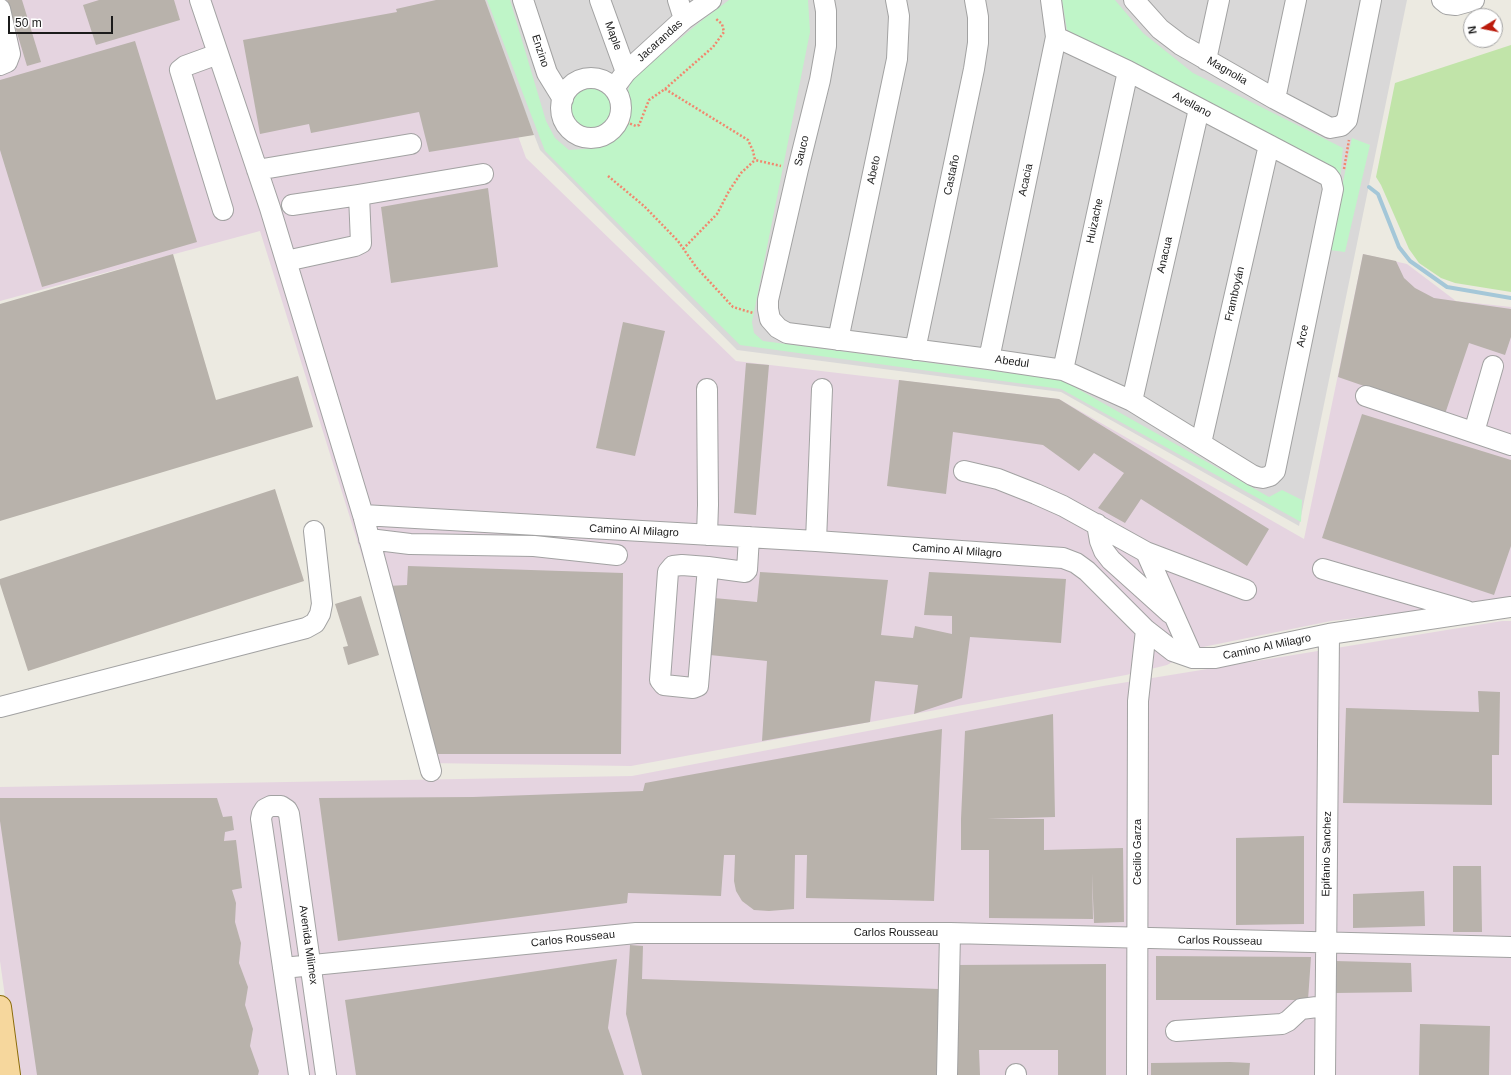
<!DOCTYPE html>
<meta charset="utf-8">
<style>
body{margin:0}
#map{position:relative;width:1511px;height:1075px;overflow:hidden;background:#eceae1;font-family:Helvetica,sans-serif}
canvas{display:block}
.north{position:absolute;left:1463px;top:8px;width:40px;height:40px;box-sizing:border-box;background:#fff;border:1px solid #a4a4a4;border-radius:50%;rotate:260deg;font-size:11px;font-weight:700;line-height:16px;text-align:center;color:#1b1b1b}
.north::after{content:'';display:block;margin:auto;width:14px;height:18px;background:#bb1b0c;clip-path:polygon(50% 0,100% 100%,50% 72%,0 100%)}
.scale{position:absolute;left:8px;top:16px;width:105px;height:18px;box-sizing:border-box;border:2px solid #1b1b1b;border-top:0;padding-left:5px;font-size:12px;line-height:14px;white-space:nowrap;color:#1b1b1b;-webkit-text-stroke:3px #fff;paint-order:stroke}
</style>
<div id="map">
<canvas width="1511" height="1075"></canvas>
<div class="north">N</div>
<div class="scale">50 m</div>
</div>
<script>
const c = document.querySelector('canvas').getContext('2d');
c.lineJoin = 'round';
function fillPath(path, color) { c.fillStyle = color; c.fill(path, 'evenodd'); }
const shape = rows => new Path2D(rows.map(r => 'M' + r).join(''));
function trace(path, color, width, dash) { c.strokeStyle = color; c.lineWidth = width; c.lineCap = dash ? 'butt' : 'round'; c.setLineDash(dash || []); c.stroke(path); }
function drawText(font, color, halo, rows, align = 'center') {
  c.font = font + ' Helvetica,sans-serif'; c.lineWidth = 3; c.setLineDash([]); c.textBaseline = 'middle'; c.strokeStyle = halo; c.fillStyle = color; for (const [text, x, y, turn = 0] of rows) {
    c.save(); c.translate(x, y); c.rotate((+turn || 0) * Math.PI / 180); c.textAlign = isNaN(turn) ? turn : align; if (halo) c.strokeText(text, 0, 0); c.fillText(text, 0, 0); c.restore();
  }
}
fillPath(shape([
 [482,0,1407,0,1299,526,1061,392,737,350,540,150]
]), '#d9d8d8');
fillPath(shape([
 [0,0,469,0,526,158,736,361,1059,399,1304,539,1363,254,1407,264,1456,301,1511,307,1511,600,1331,621,1198,648,1167,665,1126,675,631,766,427,763,260,231,0,301],
 [1502,621,1511,621,1511,1075,16,1075,0,961,0,787,632,776,1103,686]
]), '#e5d4e0');
fillPath(shape([
 [1511,45,1511,292,1455,283,1441,278,1419,263,1409,249,1381,185,1376,177,1395,83]
]), '#c1e4a9');
fillPath(shape([
 [487,0,510,0,546,121,555,138,569,150,596,148,609,144,624,127,628,106,627,95,631,80,700,22,729,0,808,0,810,32,752,322,754,333,763,341,1062,380,1269,497,1282,490,1302,500,1301,522,1061,389,740,345,545,151],
 [1062,0,1115,0,1143,33,1193,73,1343,148,1340,179,1067,30],
 '571 108a21 21 0 1 1 42 0a21 21 0 1 1-42 0Z',
 [1352,138,1370,145,1345,252,1329,250]
]), '#bff5c8');
trace(shape([
 [1369,187,1378,194,1399,247,1410,261,1447,287,1511,298]
]), '#a4c7d8', 4);
fillPath(shape([
 [7,0,22,0,41,62,27,66],
 [99,0,174,0,180,20,96,45,83,5],
 [436,0,485,0,534,135,429,152,419,112,311,133,309,124,260,134,243,40,397,12,396,9],
 [135,41,197,242,42,287,0,150,0,80],
 [488,188,498,267,391,283,381,207],
 [173,254,216,400,298,376,313,427,0,521,0,304],
 [1363,254,1396,261,1404,278,1415,288,1434,298,1511,309,1511,337,1505,355,1469,343,1445,414,1338,377],
 [623,322,665,331,635,456,596,448],
 [746,363,769,365,756,515,734,513],
 [899,380,1059,399,1269,529,1247,566,1141,499,1125,523,1098,508,1124,473,1094,453,1079,471,1043,445,953,432,946,494,887,486],
 [1362,414,1511,460,1511,546,1494,595,1322,538],
 [275,489,304,581,28,671,0,584,0,579],
 [408,566,623,573,621,754,434,754,387,586,407,585],
 [760,572,888,580,881,635,913,638,915,626,952,634,952,616,924,615,929,572,1066,579,1061,643,970,637,962,698,914,714,918,685,875,681,870,722,762,741,767,661,710,655,714,598,757,602],
 [361,596,379,655,348,665,343,647,348,646,335,604],
 [1478,691,1500,692,1499,755,1492,755,1492,805,1343,803,1346,708,1479,712],
 [1053,714,1055,817,987,819,1044,819,1044,850,1123,848,1124,922,1094,923,1092,873,1093,919,989,918,989,850,961,850,961,819,965,731],
 [942,729,934,901,806,898,807,855,795,855,794,909,769,911,754,910,742,901,736,891,734,881,735,855,724,855,721,896,628,893,627,903,338,941,319,798,473,797,643,791,645,783],
 [0,798,217,798,223,817,232,816,234,830,225,832,224,841,236,840,242,888,232,890,236,903,235,922,241,943,239,963,248,987,245,1005,253,1029,250,1046,259,1071,258,1075,37,1075,0,821],
 [1304,836,1304,924,1236,925,1236,838],
 [1453,866,1481,866,1482,932,1453,932],
 [1424,891,1425,926,1353,928,1353,894],
 [630,945,643,946,642,979,939,989,938,1075,642,1075,626,1014],
 [1156,956,1311,957,1308,1000,1156,1000],
 [617,959,608,1028,624,1075,356,1075,345,1000],
 [1335,961,1411,963,1412,992,1335,993],
 [1106,964,1106,1075,1058,1075,1058,1050,979,1050,980,1075,956,1075,955,965],
 [1420,1024,1490,1026,1489,1075,1419,1075],
 [1151,1063,1230,1062,1250,1063,1249,1075,1151,1075]
]), '#b8b2ab');
const minor = shape([
 [200,0,270,208,363,515,431,771],
 [523,0,547,73,563,99],
 [600,0,626,72],
 [678,0,684,19],
 [824,0,826,11,826,46,820,80,798,169,768,300,768,309,770,319,778,328,787,333,989,359,1063,370,1132,401,1252,475,1257,477,1263,478,1270,476,1275,471,1333,189,1331,180,1328,176,1269,145,1128,71,1056,37],
 [1134,0,1160,29,1181,45,1275,99,1330,128,1341,126,1347,120,1371,0],
 [1442,0,1447,4,1456,5,1474,0],
 [0,9,10,54,7,62,0,65],
 [218,54,185,66,180,70,223,210],
 [1206,60,1219,0],
 '561 108a30 30 0 1 1 60 0a30 30 0 1 1-60 0Z',
 [614,88,626,72,684,19,711,0],
 [1275,99,1296,0],
 [257,170,411,144],
 [292,205,359,195,483,174],
 [286,261,355,246,361,243,359,195],
 [838,340,897,59,899,16,896,0],
 [915,350,974,69,978,43,978,17,975,0],
 [989,359,1056,37,1051,0],
 [1063,370,1128,71],
 [707,389,708,505,707,535],
 [1366,396,1511,445],
 [1132,401,1199,109],
 [1474,432,1493,366],
 [1201,443,1269,145],
 [964,471,998,479,1036,494,1063,506,1146,552,1193,658],
 [363,515,816,541,1063,558,1076,563,1087,571,1146,630,1173,651,1193,658,1215,658,1329,634,1511,607],
 [1097,524,1100,541,1104,551,1111,560,1170,613],
 [369,539,410,544,534,546,617,555],
 [816,541,822,389],
 [1146,552,1246,590],
 [708,567,698,686,693,688,664,685,660,680,668,572,673,566,682,565,708,567,745,572,747,570,749,537],
 [1323,569,1467,611],
 [0,707,306,628,315,623,320,614,322,604,314,531],
 [283,968,636,933,950,933,1511,947],
 [1176,1031,1282,1024,1288,1021,1301,1009,1325,1006],
 [1016,1074,1016,1075],
 [299,1075,261,819,262,814,265,809,271,806,281,806,287,810,289,814,326,1075],
 [947,1075,950,933],
 [1137,1075,1138,701,1146,630],
 [1325,1075,1329,634]
]);
const major = shape([
 [0,1007,9,1075]
]);
trace(minor, '#a2a2a2', 22);
trace(major, '#8a6b09', 24);
trace(shape([
 [665,89,748,140,753,151,755,160,781,166],
 [619,119,636,126,639,125,649,100,665,89,713,47,724,32,722,24,715,18],
 [1344,169,1349,140],
 [608,176,644,206,678,241,696,267,733,307,753,313],
 [683,249,717,214,729,191,741,173,755,160]
]), '#f1876e', 2.5, [2, 2]);
trace(minor, '#fff', 20);
trace(major, '#f6d79d', 22);
drawText('11px', '#1b1b1b', '#fff', [
 ["Maple",613,36,70],
 ["Jacarandas",660,41,-42],
 ["Enzino",540,51,72],
 ["Magnolia",1227,71,30],
 ["Avellano",1192,105,28],
 ["Sauco",802,151,-76],
 ["Abeto",874,170,-78],
 ["Castaño",952,175,-78],
 ["Acacia",1026,180,-78],
 ["Huizache",1095,221,-78],
 ["Anacua",1165,255,-77],
 ["Framboyán",1235,294,-77],
 ["Arce",1303,336,-78],
 ["Abedul",1012,362,8],
 ["Camino Al Milagro",634,531,3],
 ["Camino Al Milagro",957,551,4],
 ["Camino Al Milagro",1267,647,-12],
 ["Cecilio Garza",1138,852,-90],
 ["Epifanio Sanchez",1327,854,-89],
 ["Carlos Rousseau",896,933],
 ["Carlos Rousseau",573,939,-6],
 ["Carlos Rousseau",1220,941,1],
 ["Avenida Milimex",308,945,82]
]);
</script>
